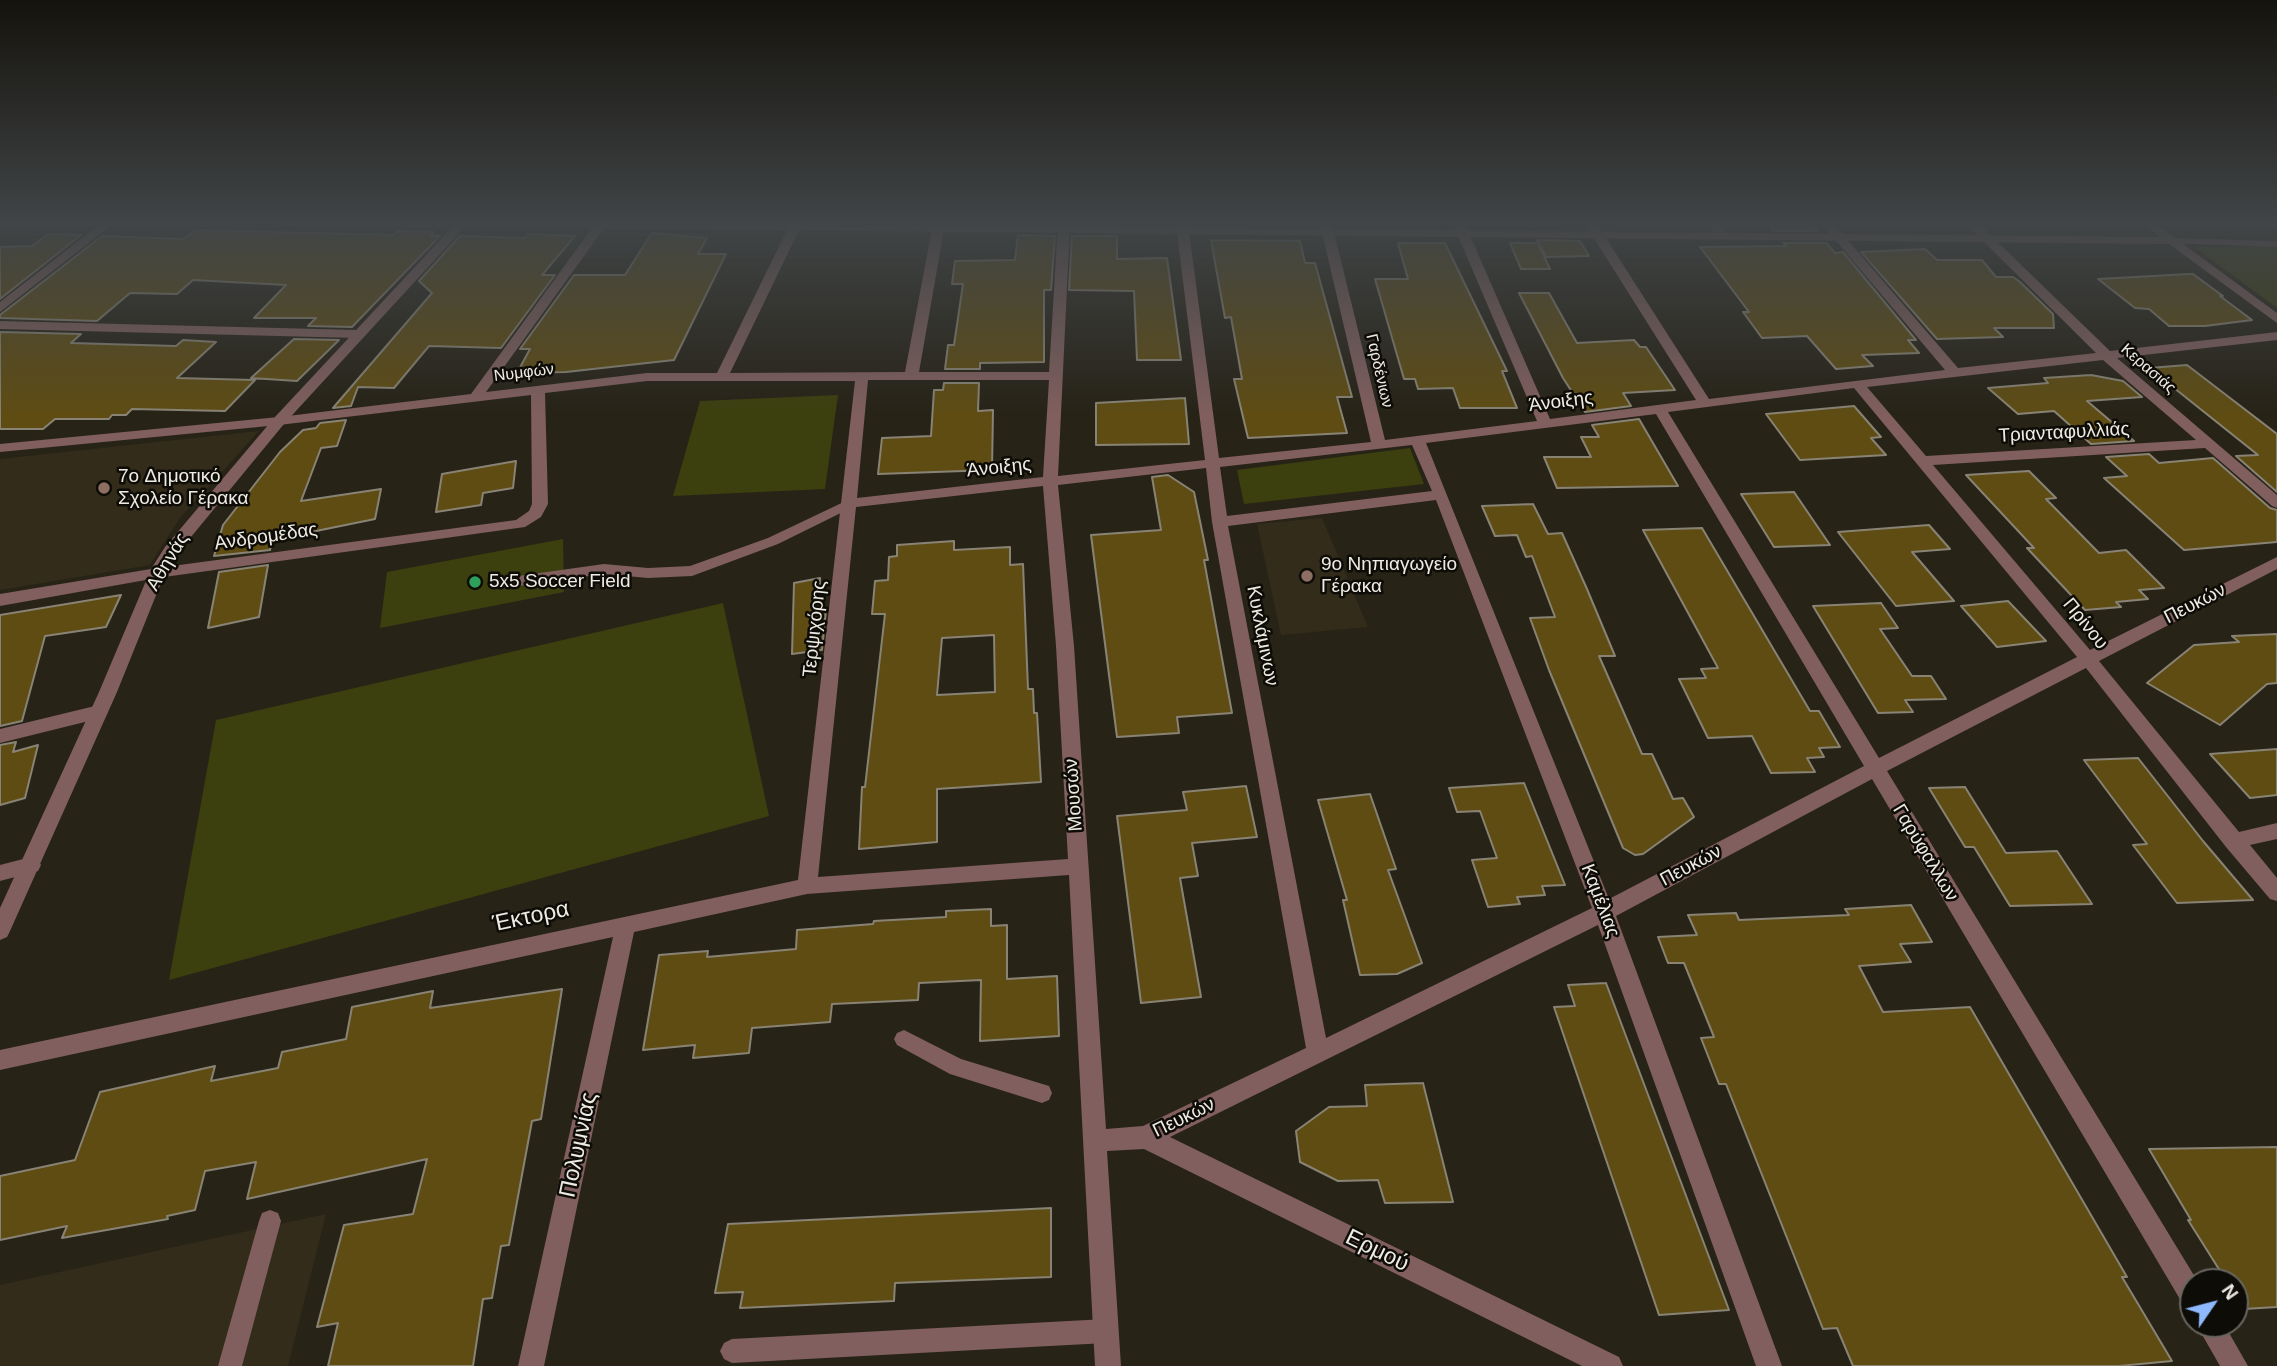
<!DOCTYPE html>
<meta charset="utf-8">
<style>
body{margin:0}
#map{position:relative;width:2277px;height:1366px;overflow:hidden;background:#272317;font-family:Arial,sans-serif}
canvas{display:block}
.north{position:absolute;left:2179px;top:1268px;width:70px;height:70px;box-sizing:border-box;background:#0e0c07;border:2px solid #68655f;border-radius:50%;rotate:55deg;font-size:19px;font-weight:700;line-height:28px;text-align:center;color:#eeebe3}
.north::after{content:'';display:block;margin:auto;width:24px;height:32px;background:#8eb9fc;clip-path:polygon(50% 0,100% 100%,50% 72%,0 100%)}
</style>
<div id="map">
<canvas width="2277" height="1366"></canvas>
<div class="north">N</div>
</div>
<script>
const c = document.querySelector('canvas').getContext('2d');
c.lineJoin = 'round';
function fillPath(path, color) { c.fillStyle = color; c.fill(path, 'evenodd'); }
const shape = rows => new Path2D(rows.map(r => 'M' + r).join(''));
function trace(path, color, width, dash) { c.strokeStyle = color; c.lineWidth = width; c.lineCap = dash ? 'butt' : 'round'; c.setLineDash(dash || []); c.stroke(path); }
function drawText(font, color, halo, rows, align = 'center') {
  c.font = font + ' Arial,sans-serif'; c.lineWidth = 5; c.setLineDash([]); c.textBaseline = 'middle'; c.strokeStyle = halo; c.fillStyle = color; for (const [text, x, y, turn = 0] of rows) {
    c.save(); c.translate(x, y); c.rotate((+turn || 0) * Math.PI / 180); c.textAlign = isNaN(turn) ? turn : align; if (halo) c.strokeText(text, 0, 0); c.fillText(text, 0, 0); c.restore();
  }
}
fillPath(shape([
 [259,431,180,518,150,565,0,590,0,459],
 [1322,518,1368,627,1281,635,1257,524],
 [326,1214,288,1366,0,1366,0,1285]
]), '#332c1a');
fillPath(shape([
 [2193,246,2277,247,2277,308],
 [838,395,825,489,673,496,700,401],
 [1410,448,1424,484,1244,504,1237,470],
 [563,539,564,592,380,628,387,572],
 [723,603,769,816,169,980,216,720]
]), '#3c3f0e');
const building = shape([
 [1768,224,1811,224,1817,231,1773,231,1768,224],
 [195,230,394,235,397,231,434,232,430,236,440,236,352,327,308,326,316,318,254,318,286,285,193,280,177,294,130,293,97,321,0,318,0,315,102,236,184,239,195,230],
 [652,233,707,238,698,254,726,254,674,360,566,372,517,373,530,349,520,349,574,275,625,275,652,233],
 [48,234,81,235,0,299,0,247,32,246,48,234],
 [528,234,575,236,542,275,555,275,501,348,429,346,394,388,358,387,351,406,333,408,432,293,419,281,460,236,525,238,528,234],
 [1018,235,1055,236,1051,290,1044,290,1044,362,980,363,980,369,945,369,948,345,954,345,963,284,952,284,955,261,1015,260,1018,235],
 [1072,236,1117,236,1117,259,1167,258,1181,360,1137,360,1134,291,1069,290,1072,236],
 [1211,240,1300,241,1305,263,1315,263,1352,397,1337,397,1347,433,1248,438,1234,379,1242,379,1231,317,1225,318,1211,240],
 [1537,240,1580,241,1589,256,1546,257,1537,240],
 [1398,243,1445,243,1507,371,1502,371,1517,408,1460,408,1453,388,1418,389,1415,379,1404,379,1375,279,1408,279,1398,243],
 [1510,243,1538,243,1550,269,1521,269,1510,243],
 [1783,243,1827,243,1835,253,1843,252,1916,340,1908,340,1919,353,1862,355,1873,366,1836,369,1807,336,1762,338,1743,312,1749,312,1700,247,1786,246,1783,243],
 [1925,249,1937,260,1982,260,1996,277,2013,277,2020,282,2053,314,2054,328,1994,328,2003,337,1937,339,1861,252,1925,249],
 [2189,274,2193,274,2223,296,2220,296,2252,320,2205,326,2169,326,2149,309,2135,308,2098,279,2189,274],
 [1519,293,1549,293,1577,343,1634,340,1640,347,1646,347,1675,390,1623,393,1631,406,1585,412,1563,378,1519,293],
 [0,332,81,334,71,343,176,346,183,340,216,342,177,378,255,380,225,411,132,409,126,415,112,415,109,419,55,419,43,429,0,429,0,332],
 [294,339,339,340,297,381,251,378,294,339],
 [2187,365,2277,434,2277,492,2236,456,2258,455,2149,368,2187,365],
 [2091,375,2123,381,2142,397,2087,401,2134,441,2091,444,2054,411,2018,414,1988,388,2048,383,2044,378,2091,375],
 [944,383,979,383,978,411,993,410,992,470,878,474,882,438,931,436,934,390,943,390,944,383],
 [1185,398,1189,444,1096,445,1096,403,1185,398],
 [1854,406,1881,437,1871,438,1886,455,1800,460,1766,414,1854,406],
 [1639,419,1678,486,1557,488,1544,457,1591,457,1581,437,1599,437,1592,425,1639,419],
 [346,420,337,446,321,448,301,501,381,489,375,519,272,540,270,550,214,556,223,525,280,452,303,430,316,428,320,423,346,420],
 [2149,454,2159,463,2213,458,2270,508,2277,510,2277,542,2184,550,2104,478,2127,476,2106,457,2149,454],
 [516,461,513,488,483,493,481,505,436,512,442,474,516,461],
 [2029,471,2056,498,2046,499,2099,553,2126,550,2164,588,2139,590,2148,599,2116,602,2121,607,2085,610,2027,548,2034,548,1966,475,2029,471],
 [1168,475,1194,492,1208,560,1204,560,1232,713,1177,717,1179,733,1117,737,1091,535,1161,530,1152,477,1168,475],
 [1794,492,1830,545,1774,547,1741,494,1794,492],
 [1533,504,1548,534,1562,533,1587,589,1615,656,1599,656,1642,754,1652,754,1673,799,1683,798,1694,817,1643,854,1635,855,1623,848,1549,670,1530,618,1555,617,1532,556,1526,557,1517,535,1495,536,1482,506,1533,504],
 [1929,525,1950,549,1912,552,1954,601,1896,606,1838,532,1929,525],
 [1702,528,1810,711,1819,711,1840,747,1819,748,1824,757,1807,758,1815,772,1771,773,1752,736,1708,738,1679,679,1706,678,1701,669,1718,668,1643,530,1702,528],
 [954,541,954,550,1010,547,1010,565,1023,564,1028,689,1033,689,1034,713,1037,713,1041,782,937,789,937,842,859,849,862,787,865,787,885,614,872,614,875,581,888,580,889,557,897,556,897,545,954,541],
 [994,635,995,692,937,695,942,638,994,635],
 [268,565,259,617,208,628,219,572,268,565],
 [820,578,819,611,826,610,822,650,792,654,794,583,820,578],
 [121,595,106,627,45,636,22,721,0,726,0,615,121,595],
 [2008,601,2046,641,1997,647,1961,606,2008,601],
 [1881,603,1898,628,1880,629,1912,676,1931,676,1946,699,1905,700,1913,712,1878,713,1813,606,1881,603],
 [2277,634,2277,683,2267,684,2220,725,2147,683,2194,645,2239,642,2232,636,2277,634],
 [16,742,13,752,38,745,25,798,0,805,0,745,16,742],
 [2277,749,2277,795,2250,798,2210,754,2277,749],
 [2138,758,2203,841,2253,900,2177,903,2133,845,2147,844,2084,760,2138,758],
 [1524,783,1565,885,1542,886,1545,895,1517,897,1520,904,1488,907,1472,860,1497,858,1480,811,1457,812,1449,788,1524,783],
 [1246,786,1257,837,1192,843,1198,876,1180,878,1201,997,1141,1003,1117,816,1187,810,1183,792,1246,786],
 [1965,787,2006,853,2057,851,2092,904,2010,906,1974,847,1965,847,1929,788,1965,787],
 [1370,794,1396,869,1388,870,1422,963,1397,974,1360,975,1343,900,1347,900,1318,800,1370,794],
 [1911,905,1932,942,1900,944,1911,962,1859,966,1883,1012,1970,1007,2127,1277,2122,1277,2172,1361,2119,1366,1853,1366,1837,1328,1823,1329,1726,1084,1719,1084,1701,1038,1714,1037,1684,963,1668,963,1658,937,1697,935,1688,915,1736,913,1739,920,1849,915,1845,909,1911,905],
 [991,909,991,926,1007,925,1007,979,1057,976,1059,1036,980,1041,981,980,919,983,918,1000,832,1004,830,1022,752,1028,749,1053,693,1058,695,1045,643,1050,659,955,708,951,707,957,796,949,797,930,873,924,874,921,946,917,946,911,991,909],
 [1606,983,1729,1310,1659,1315,1554,1007,1575,1006,1568,985,1606,983],
 [562,989,541,1119,532,1121,509,1245,501,1246,492,1298,483,1299,473,1366,328,1366,338,1323,317,1327,344,1225,413,1214,427,1159,247,1199,256,1162,205,1171,195,1210,167,1216,168,1219,62,1238,67,1226,0,1240,0,1176,75,1160,100,1092,215,1066,211,1081,278,1068,282,1052,346,1039,352,1007,433,991,430,1008,562,989],
 [1423,1083,1453,1202,1385,1203,1378,1180,1338,1181,1300,1162,1296,1131,1329,1107,1367,1106,1365,1085,1423,1083],
 [2277,1147,2277,1307,2244,1309,2235,1295,2235,1282,2227,1282,2188,1220,2191,1220,2149,1149,2277,1147],
 [1051,1208,1051,1277,895,1283,894,1301,740,1308,743,1292,715,1293,728,1224,1051,1208]
]);
fillPath(building, '#5e4c13');
trace(building, '#888374', 2);
fillPath(shape([
 [850,499,857,503,855,506,778,544,692,576,648,578,604,574,518,586,511,581,518,576,604,564,648,568,690,566,768,538,850,499],
 [904,1030,961,1059,1049,1086,1052,1093,1049,1100,1042,1103,950,1074,897,1045,894,1039,897,1033,904,1030],
 [270,1210,278,1213,281,1221,242,1366,218,1366,259,1221,262,1213,270,1210],
 [1106,1319,1114,1323,1118,1331,1114,1339,1106,1343,732,1363,724,1359,720,1351,724,1343,732,1339,1106,1319]
]), '#805f5e');
fillPath(shape([
 [100,224,113,224,0,312,0,302,100,224],
 [286,224,467,224,461,227,292,227,286,224],
 [595,224,607,224,486,392,647,373,717,373,790,224,802,224,730,373,905,372,933,224,945,224,919,372,1049,372,1058,224,1070,224,1058,476,1205,460,1176,224,1188,224,1219,458,1371,442,1320,224,1332,224,1385,440,1537,421,1453,224,1465,224,1550,419,1696,400,1585,224,1597,224,1709,399,1945,370,1822,224,1834,224,1958,368,2096,353,1966,224,1979,224,2110,351,2277,332,2277,340,2117,358,2277,495,2277,508,2272,506,2205,448,1933,465,2090,650,2277,557,2277,569,2099,661,2239,832,2277,823,2277,839,2250,845,2277,878,2277,901,2270,899,2226,847,2086,668,1887,771,2198,1282,2193,1282,2193,1310,2184,1306,1872,779,1616,916,1782,1366,1756,1366,1598,925,1170,1137,1619,1357,1623,1366,1582,1366,1144,1149,1107,1151,1121,1366,1095,1366,1069,875,807,894,634,932,544,1366,518,1366,613,937,0,1070,0,1050,798,880,855,381,647,381,545,393,548,504,541,517,525,527,157,578,0,606,0,594,157,568,516,520,529,511,532,504,531,395,279,425,0,452,0,444,279,417,471,394,595,224],
 [2103,360,2196,440,1926,456,1867,387,2103,360],
 [868,380,1049,380,1043,477,857,498,868,380],
 [1854,388,2077,657,1879,758,1668,412,1854,388],
 [1656,414,1864,766,1609,899,1426,443,1656,414],
 [1412,445,1432,491,1227,516,1220,467,1412,445],
 [1206,468,1212,522,1306,1048,1143,1126,1106,1129,1074,646,1058,485,1206,468],
 [1043,486,1056,646,1068,859,818,877,856,507,1043,486],
 [1436,500,1592,908,1326,1038,1228,526,1436,500],
 [1708,224,1720,224,1729,237,1727,239,1719,239,1708,224],
 [2266,224,2277,224,2277,230,2273,229,2266,224],
 [2173,238,2277,241,2277,247,2169,243,2169,239,2173,238],
 [0,321,358,330,364,334,358,338,0,329,0,321],
 [99,705,105,707,108,712,105,717,0,743,0,729,99,705],
 [31,857,38,859,41,865,38,871,0,881,0,865,31,857],
 [2196,1324,2224,1324,2248,1366,2220,1366,2196,1324]
]), '#805f5e');
fillPath(shape([
 [455,224,809,224,2160,237,2143,224,2156,224,2277,313,2277,323,2169,244,465,227,284,424,177,554,165,573,117,692,10,931,7,937,0,940,0,908,99,692,151,569,165,547,274,418,455,224]
]), '#805f5e');
const sky = c.createLinearGradient(0, 0, 0, 415);
sky.addColorStop(0, '#15130d');
sky.addColorStop(0.54, '#414547');
sky.addColorStop(1, '#41454700');
c.fillStyle = sky;
c.fillRect(0, 0, 2277, 415);
for (const [x, y, r, color] of [
 [104,488,7,"#8d6e63"],
 [1307,576,7,"#8d6e63"],
 [475,582,7,"#2e9e5b"]
]) { const dot = new Path2D(); dot.arc(x, y, r, 0, 2 * Math.PI); c.fillStyle = color; c.fill(dot); trace(dot, '#0e0c07', 2.5); }
drawText('16px', '#eeebe3', '#0e0c07', [
 ["Κερασιάς",2148,369,41],
 ["Γαρδένιων",1379,371,77],
 ["Νυμφών",524,373,-7]
]);
drawText('19px', '#eeebe3', '#0e0c07', [
 ["Άνοιξης",1561,402,-7],
 ["Τριανταφυλλιάς",2064,433,-3],
 ["Άνοιξης",999,468,-6],
 ["Ανδρομέδας",266,537,-8],
 ["Αθηνάς",168,562,-59],
 ["Πευκών",2195,604,-27],
 ["Πρίνου",2085,624,51],
 ["Τερψιχόρης",815,629,-84],
 ["Κυκλάμινων",1262,636,79],
 ["Μουσών",1074,795,-94],
 ["Γαρύφαλλων",1925,853,59],
 ["Πευκών",1691,866,-28],
 ["Καμέλιας",1600,901,69],
 ["Πευκών",1184,1118,-26]
]);
drawText('19px', '#eeebe3', '#0e0c07', [
 ["7o Δημοτικό",118,477],
 ["Σχολείο Γέρακα",118,499],
 ["9ο Νηπιαγωγείο",1321,565],
 ["Γέρακα",1321,587],
 ["5x5 Soccer Field",489,582]
], 'left');
drawText('23px', '#eeebe3', '#0e0c07', [
 ["Έκτορα",531,917,-12],
 ["Πολυμνίας",579,1145,-78],
 ["Ερμού",1377,1251,26]
]);
</script>
